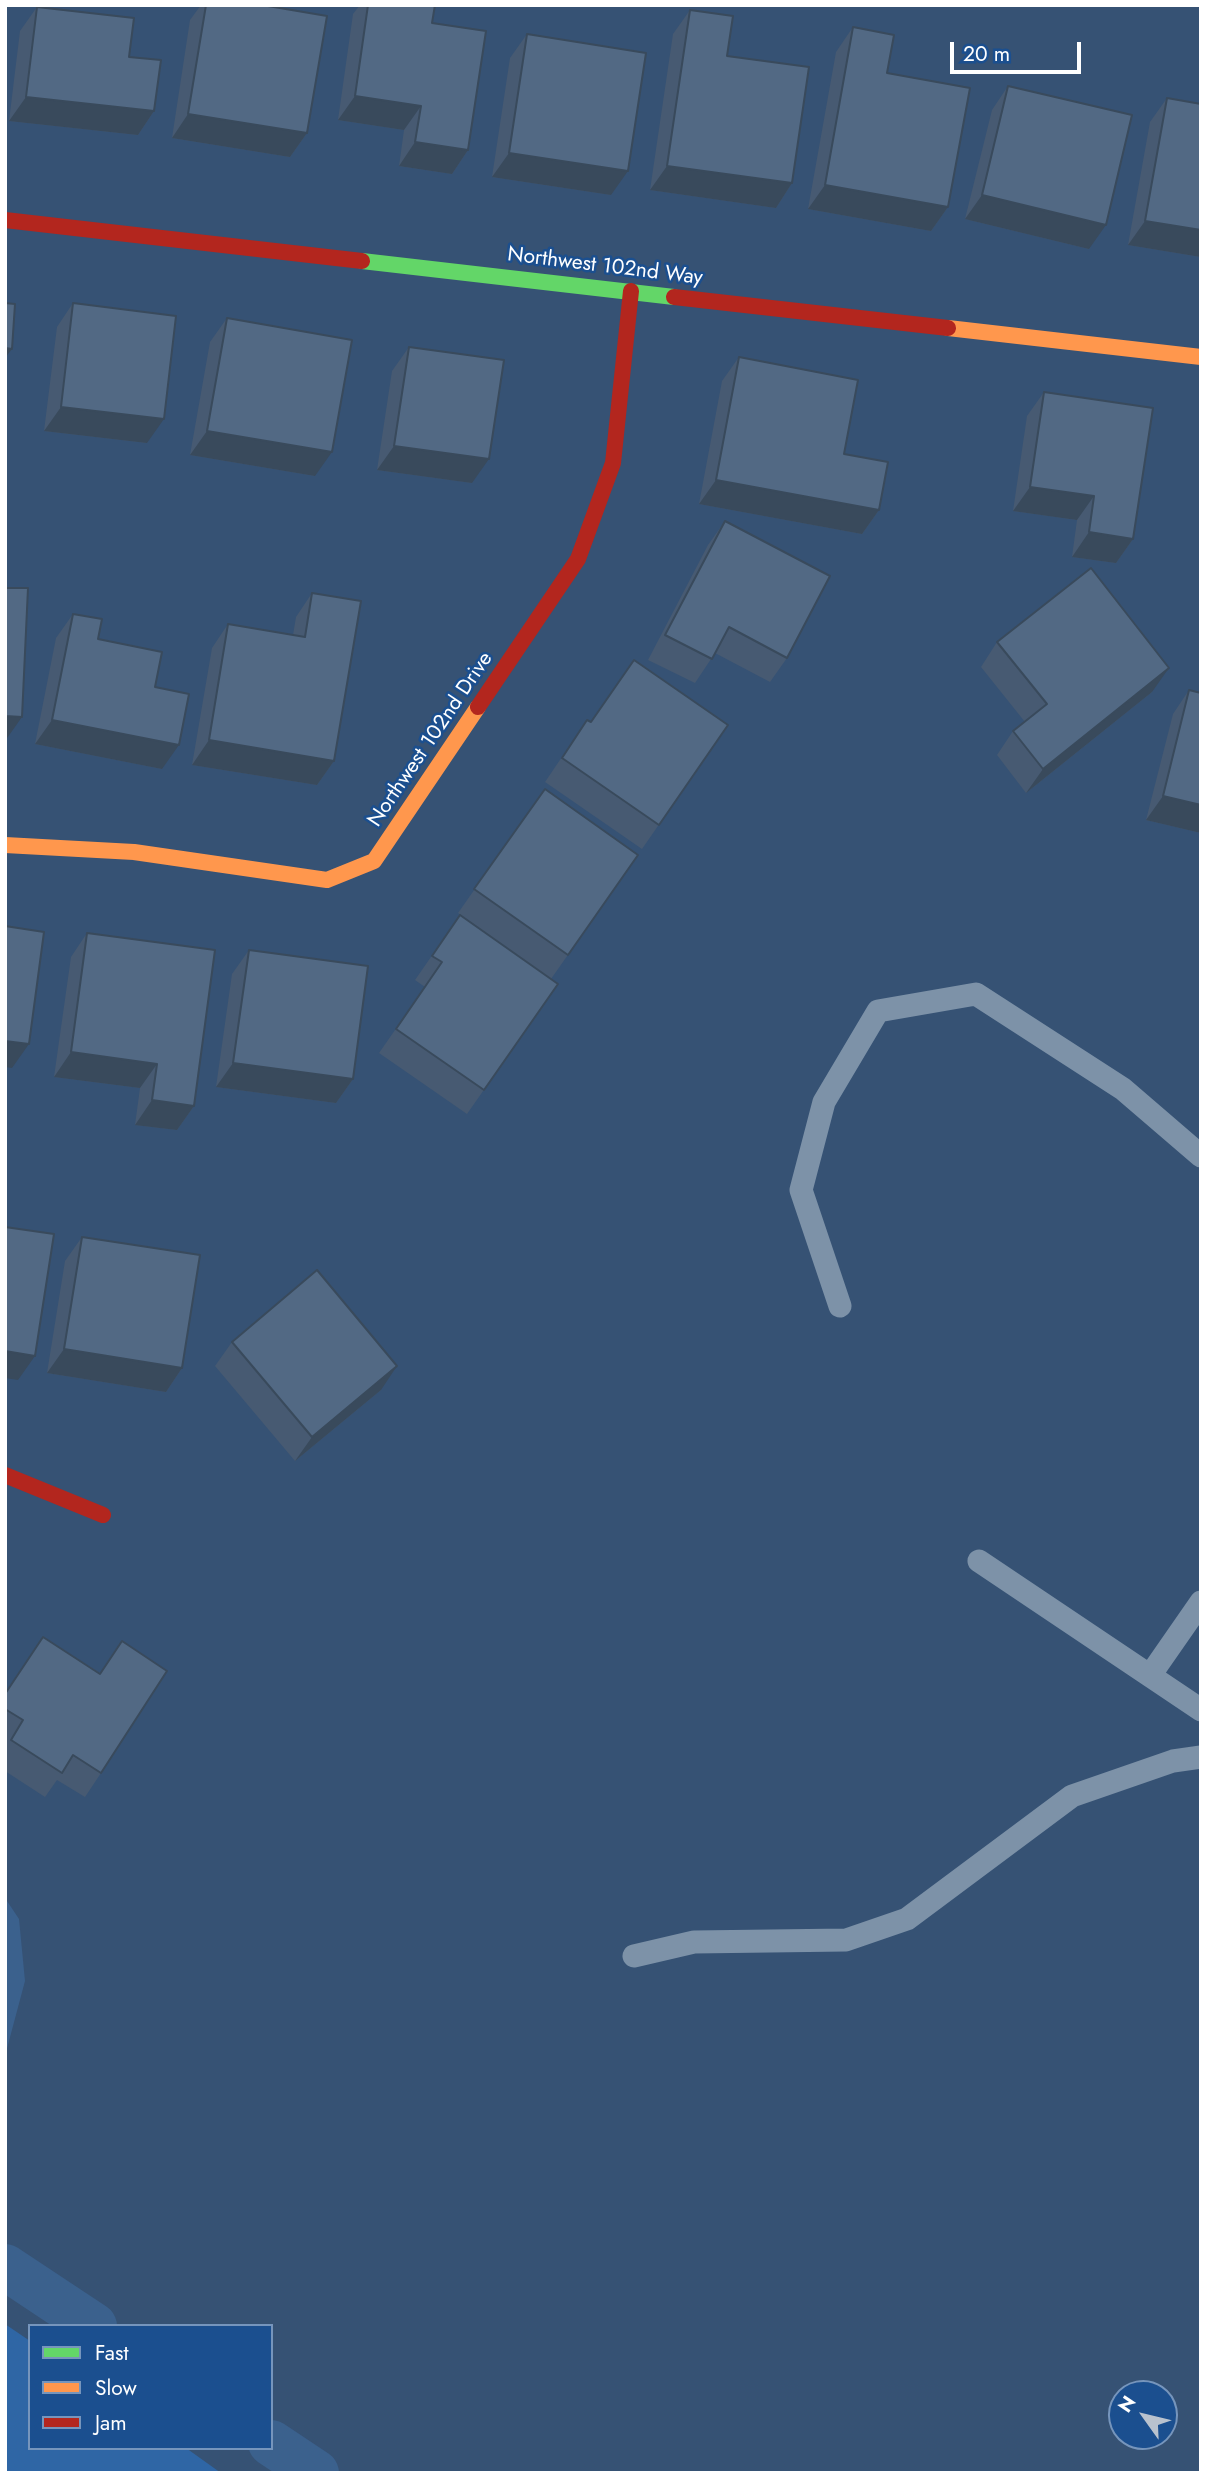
<!DOCTYPE html>
<style>
body{margin:0}
#map{position:relative;width:1206px;height:2478px;overflow:hidden;background:#365274;font-family:Jost,sans-serif}
canvas{display:block}
.frame{position:absolute;inset:0;border:7px solid #fff;pointer-events:none}
.legend{position:absolute;left:28px;top:2324px;width:245px;height:126px;box-sizing:border-box;background:#1b4f8f;border:2px solid #7695bc;margin:0;padding:9px 12px;list-style:none;font-size:21px;color:#fff}
.legend li{display:flex;align-items:center;gap:14px;height:35px}
.legend b{width:35px;border:2px solid #7695bc}
.north{position:absolute;left:1108px;top:2380px;width:70px;height:70px;box-sizing:border-box;background:#1b4f8f;border:2px solid #7695bc;border-radius:50%;rotate:304deg;font-size:19px;font-weight:700;line-height:28px;text-align:center;color:#fff}
.north::after{content:'';display:block;margin:auto;width:24px;height:32px;background:#b9c2ce;clip-path:polygon(50% 0,100% 100%,50% 72%,0 100%)}
.scale{position:absolute;left:950px;top:42px;width:131px;height:32px;box-sizing:border-box;border:4px solid #fff;border-top:0;padding-left:9px;font-size:21px;line-height:24px;white-space:nowrap;color:#fff;-webkit-text-stroke:5px #1b4f8f;paint-order:stroke}
</style>
<div id="map">
<canvas width="1206" height="2478"></canvas>
<div class="frame"></div>
<ul class="legend">
<li><b style="height:9px;background:#63d668"></b>Fast</li>
<li><b style="height:9px;background:#ff974d"></b>Slow</li>
<li><b style="height:9px;background:#b3261e"></b>Jam</li>
</ul>
<div class="north">N</div>
<div class="scale">20 m</div>
</div>
<script>
const c = document.querySelector('canvas').getContext('2d');
c.lineJoin = 'round';
function fillPath(path, color) { c.fillStyle = color; c.fill(path, 'evenodd'); }
const shape = rows => new Path2D(rows.map(r => 'M' + r).join(''));
function trace(path, color, width, dash) { c.strokeStyle = color; c.lineWidth = width; c.lineCap = dash ? 'butt' : 'round'; c.setLineDash(dash || []); c.stroke(path); }
function drawText(font, color, halo, rows, align = 'center') {
  c.font = font + ' Jost,sans-serif'; c.lineWidth = 5; c.setLineDash([]); c.textBaseline = 'middle'; c.strokeStyle = halo; c.fillStyle = color; for (const [text, x, y, turn = 0] of rows) {
    c.save(); c.translate(x, y); c.rotate((+turn || 0) * Math.PI / 180); c.textAlign = isNaN(turn) ? turn : align; if (halo) c.strokeText(text, 0, 0); c.fillText(text, 0, 0); c.restore();
  }
}
fillPath(shape([
 [5,2324,30,2341,30,2448,186,2448,221,2473,5,2473]
]), '#2f66a5');
fillPath(shape([
 [5,1898,19,1919,25,1981,5,2056]
]), '#3b618d');
trace(shape([
 [5,2267,94,2326],
 [271,2443,316,2473]
]), '#3b618d', 46);
trace(shape([
 [840,1306,801,1190,824,1102,878,1011,976,994,1123,1089,1201,1156],
 [979,1561,1201,1710],
 [1151,1674,1201,1602],
 [634,1956,694,1942,846,1940,907,1919,1072,1796,1173,1761,1201,1757]
]), '#7d92a8', 23);
trace(shape([
 [362,261,674,297]
]), '#63d668', 16);
trace(shape([
 [948,328,1201,357],
 [5,845,134,852,327,880,374,861,478,707]
]), '#ff974d', 16);
trace(shape([
 [5,220,362,261],
 [674,297,948,328],
 [478,707,578,559,613,463,631,291],
 [5,1475,103,1515]
]), '#b3261e', 16);
fillPath(shape([
 [201,5,262,5,307,133,290,157,172,138,190,20],
 [360,5,435,5,432,23,468,150,452,174,399,166,404,130,338,120,353,14],
 [37,7,154,111,138,135,9,121,20,31],
 [690,10,792,183,776,208,650,190,673,34],
 [853,27,887,73,948,207,931,231,808,209,836,52],
 [527,34,611,195,492,177,510,58],
 [1008,86,1089,249,965,219,992,110],
 [1167,98,1201,104,1201,257,1128,245,1150,122],
 [73,303,147,443,44,431,57,327],
 [227,318,315,476,190,455,210,342],
 [409,347,472,483,377,470,392,371],
 [739,357,844,454,879,510,862,534,699,504,722,381],
 [1044,392,1133,539,1116,563,1072,557,1077,520,1013,511,1027,416],
 [725,521,787,658,770,682,715,653,695,683,648,660,708,545],
 [312,593,334,761,317,785,192,765,212,648,228,624,293,635,296,617],
 [73,614,98,639,155,687,162,769,35,744,56,638],
 [997,642,1152,692,1026,793,997,755,1013,731,1025,722,981,667],
 [1189,690,1201,693,1201,833,1146,820,1173,714],
 [587,720,591,722,728,725,642,849,545,782],
 [545,789,638,855,551,979,558,984,467,1114,379,1053,425,987,415,980,460,915,493,938,458,913],
 [87,933,194,1106,177,1130,135,1125,140,1088,54,1077,71,957],
 [249,950,353,1079,336,1103,216,1087,232,974],
 [82,1237,182,1368,166,1392,47,1373,65,1261],
 [232,1342,381,1390,295,1461,215,1366],
 [43,1637,100,1673,122,1641,101,1773,85,1797,57,1780,45,1797,5,1771,5,1746,6,1745,5,1744,5,1693]
]), '#475a72');
fillPath(shape([
 [355,96,421,106,404,130,338,120],
 [26,97,154,111,138,135,9,121],
 [188,114,307,133,290,157,172,138],
 [415,142,468,150,452,174,399,166],
 [509,153,628,171,611,195,492,177],
 [667,166,792,183,776,208,650,190],
 [825,185,948,207,931,231,808,209],
 [982,195,1106,225,1089,249,965,219],
 [1145,221,1201,230,1201,257,1128,245],
 [5,348,12,349,5,358],
 [61,407,164,419,147,443,44,431],
 [207,431,332,452,315,476,190,455],
 [394,446,489,459,472,483,377,470],
 [716,480,879,510,862,534,699,504],
 [1030,487,1094,496,1077,520,1013,511],
 [1089,532,1133,539,1116,563,1072,557],
 [1169,668,1152,692,1026,793,1043,769],
 [5,716,22,717,5,741],
 [52,720,179,745,162,769,35,744],
 [209,740,334,761,317,785,192,765],
 [1163,796,1201,805,1201,833,1146,820],
 [5,1041,29,1044,12,1068,5,1067],
 [71,1052,157,1064,140,1088,54,1077],
 [233,1063,353,1079,336,1103,216,1087],
 [152,1100,194,1106,177,1130,135,1125],
 [64,1349,182,1368,166,1392,47,1373],
 [5,1351,35,1356,18,1380,5,1378],
 [397,1366,381,1390,295,1461,312,1437]
]), '#394a5c');
const building = shape([
 [206,5,262,5,327,16,307,133,188,114,206,5],
 [368,5,435,5,432,23,486,31,468,150,415,142,421,106,355,96,368,5],
 [37,7,134,18,129,57,161,60,154,111,26,97,37,7],
 [690,10,733,16,727,56,809,67,792,183,667,166,690,10],
 [853,27,894,35,887,73,970,88,948,207,825,185,853,27],
 [527,34,646,53,628,171,509,153,527,34],
 [1008,86,1132,115,1106,225,982,195,1008,86],
 [1167,98,1201,104,1201,230,1145,221,1167,98],
 [5,303,15,304,12,349,5,348,5,303],
 [73,303,176,316,164,419,61,407,73,303],
 [227,318,352,340,332,452,207,431,227,318],
 [409,347,504,360,489,459,394,446,409,347],
 [739,357,858,380,844,454,888,462,879,510,716,480,739,357],
 [1044,392,1153,408,1133,539,1089,532,1094,496,1030,487,1044,392],
 [725,521,830,576,787,658,729,627,712,659,665,635,725,521],
 [1091,568,1169,668,1043,769,1013,731,1047,704,997,642,1091,568],
 [5,588,28,588,22,717,5,716,5,588],
 [312,593,361,601,334,761,209,740,228,624,305,637,312,593],
 [73,614,102,619,98,639,162,652,155,687,189,694,179,745,52,720,73,614],
 [634,660,728,725,659,825,562,758,587,720,591,722,634,660],
 [1189,690,1201,693,1201,805,1163,796,1189,690],
 [545,789,638,855,568,955,474,889,545,789],
 [460,915,558,984,484,1090,396,1029,442,962,432,956,460,915],
 [5,926,44,932,29,1044,5,1041,5,926],
 [87,933,215,950,194,1106,152,1100,157,1064,71,1052,87,933],
 [249,950,368,966,353,1079,233,1063,249,950],
 [5,1227,54,1234,35,1356,5,1351,5,1227],
 [82,1237,200,1255,182,1368,64,1349,82,1237],
 [317,1270,397,1366,312,1437,232,1342,317,1270],
 [43,1637,100,1674,122,1641,167,1671,101,1773,73,1755,62,1773,11,1740,23,1720,5,1709,5,1694,43,1637]
]);
fillPath(building, '#526984');
trace(building, '#394a5c', 2);
drawText('21px', '#fff', '#1b4f8f', [
 ["Northwest 102nd Way",605,267,7],
 ["Northwest 102nd Drive",431,740,-56]
]);
</script>
